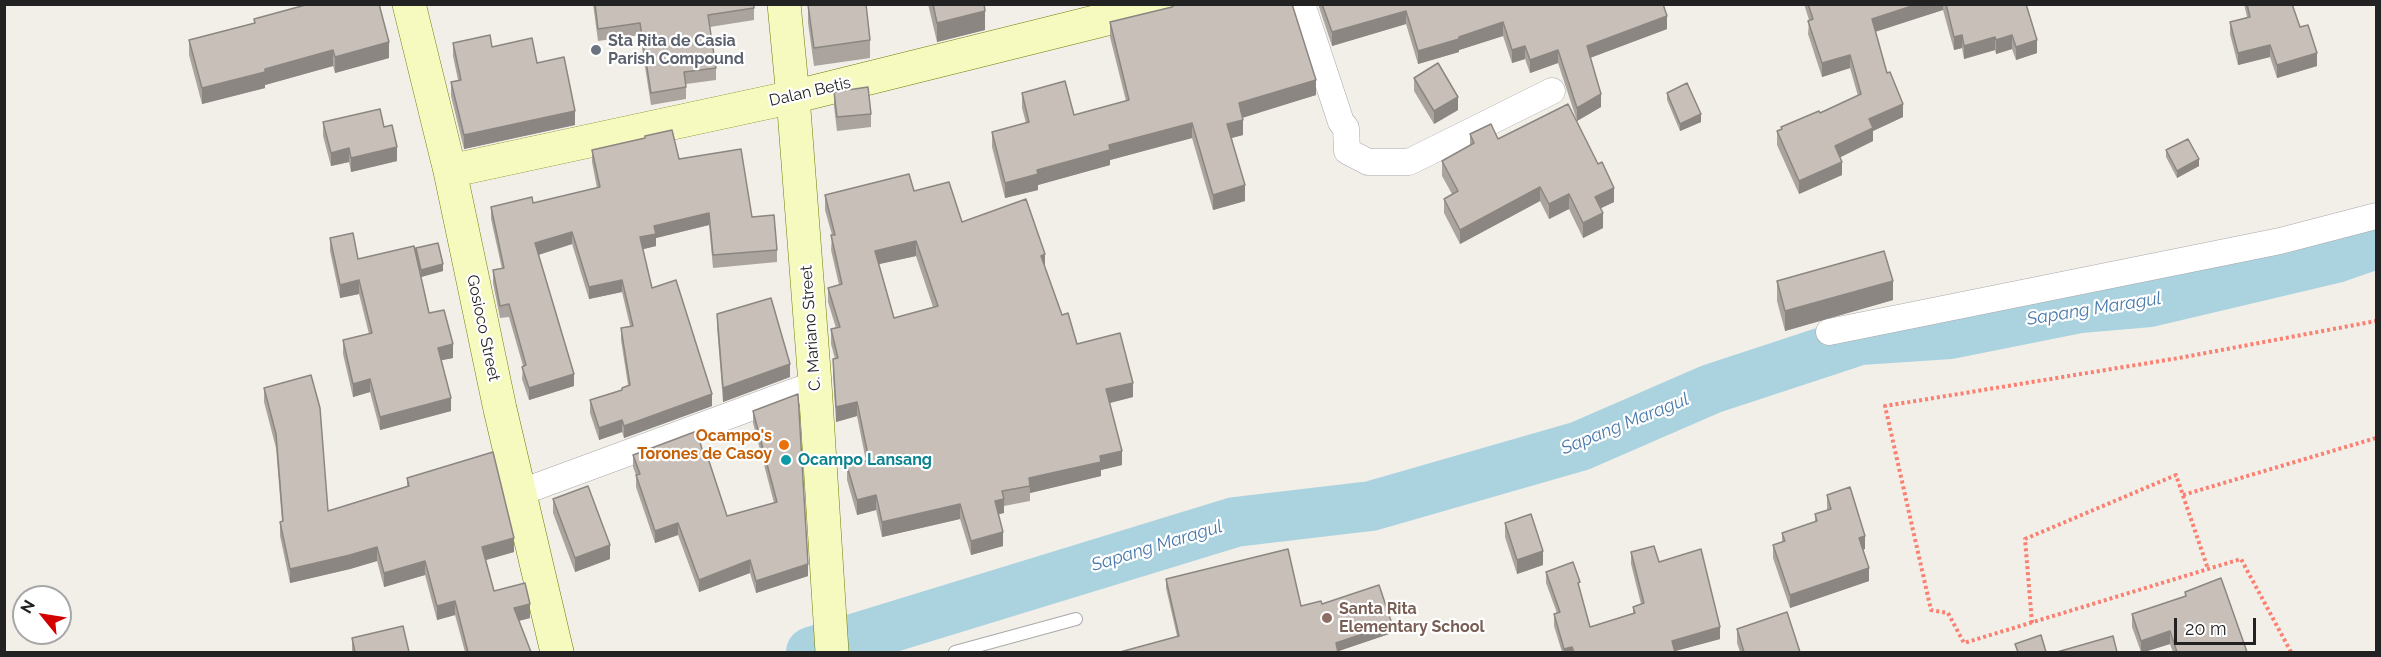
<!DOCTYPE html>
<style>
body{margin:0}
#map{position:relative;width:2381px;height:657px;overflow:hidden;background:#f2efe9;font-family:Raleway,sans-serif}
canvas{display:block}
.frame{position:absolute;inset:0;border:6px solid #222;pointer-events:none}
.north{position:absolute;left:12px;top:585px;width:60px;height:60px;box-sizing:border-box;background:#fff;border:2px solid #a7a7a7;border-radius:50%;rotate:300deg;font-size:16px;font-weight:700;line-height:24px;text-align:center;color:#222}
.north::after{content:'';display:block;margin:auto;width:21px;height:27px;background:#d40000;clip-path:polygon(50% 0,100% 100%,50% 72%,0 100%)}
.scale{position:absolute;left:2174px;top:618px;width:82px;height:27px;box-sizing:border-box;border:3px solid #222;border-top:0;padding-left:8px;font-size:18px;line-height:21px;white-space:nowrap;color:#222;-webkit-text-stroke:4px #fff;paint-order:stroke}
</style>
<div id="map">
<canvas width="2381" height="657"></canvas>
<div class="frame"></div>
<div class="north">N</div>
<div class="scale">20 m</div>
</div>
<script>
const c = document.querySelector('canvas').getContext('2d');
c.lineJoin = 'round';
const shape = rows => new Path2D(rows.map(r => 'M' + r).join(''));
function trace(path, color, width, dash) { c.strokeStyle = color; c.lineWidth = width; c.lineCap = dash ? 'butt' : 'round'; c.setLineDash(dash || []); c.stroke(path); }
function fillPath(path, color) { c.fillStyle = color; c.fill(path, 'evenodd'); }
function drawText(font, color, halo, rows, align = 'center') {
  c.font = font + ' Raleway,sans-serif'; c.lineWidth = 4.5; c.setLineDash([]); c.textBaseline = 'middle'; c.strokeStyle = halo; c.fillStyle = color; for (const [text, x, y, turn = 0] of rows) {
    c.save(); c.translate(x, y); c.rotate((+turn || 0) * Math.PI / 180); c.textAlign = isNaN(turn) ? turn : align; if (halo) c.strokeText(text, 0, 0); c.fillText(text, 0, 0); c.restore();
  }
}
trace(shape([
 [811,652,1235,522,1371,506,1580,446,1711,389,1860,340,1950,334,2080,308,2150,302,2336,258,2376,244]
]), '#aad3df', 50);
const lane = shape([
 [955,652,1076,619]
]);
const street = shape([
 [1302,4,1341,122,1346,128,1347,151,1368,162,1409,162,1552,91],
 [1829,332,2280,241,2376,216],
 [519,493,815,384]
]);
const secondary = shape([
 [409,4,450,171,500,409,557,652],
 [784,4,793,97,815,384,832,652],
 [450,171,793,97,1167,4]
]);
trace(lane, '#a9a9a9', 14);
trace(street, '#a9a9a9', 27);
trace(secondary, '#707d05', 34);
trace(shape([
 [2183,495,2376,438],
 [2032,623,2025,539,2176,475,2208,569],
 [2291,652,2241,559,1964,643,1948,613,1931,610,1885,406,2179,358,2376,321]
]), '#fa8072', 4, [3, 3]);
trace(lane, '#fff', 12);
trace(street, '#fff', 26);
trace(secondary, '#f7fabf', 33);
fillPath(shape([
 [593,4,754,4,754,20,710,27,716,68,716,80,686,84,686,99,651,105,640,35,598,41],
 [928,4,984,4,985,30,937,42],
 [1318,4,1663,4,1667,29,1590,58,1601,107,1577,121,1558,63,1530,73,1525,59,1512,63,1503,36,1459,50,1459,52,1418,64,1406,24,1332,46],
 [1804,4,2026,4,2037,53,2016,60,2012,49,1996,54,1995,50,1964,59,1962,48,1954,50,1943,10,1875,31,1887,73,1903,117,1873,131,1873,141,1840,157,1842,175,1799,194,1777,145,1777,131,1781,130,1781,127,1820,113,1858,96,1850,68,1822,77,1808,34,1809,20],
 [2244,4,2292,4,2300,27,2317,66,2277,78,2270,57,2238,65,2230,34,2230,22,2247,17],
 [808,5,870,40,870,58,814,66,808,23],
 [1172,7,1316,95,1242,117,1243,135,1232,138,1245,201,1213,210,1192,138,1110,160,1110,165,1038,185,1038,190,1005,198,992,147,992,132,1026,123,1022,108,1022,93,1074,115,1126,101,1110,37,1110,22],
 [254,19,389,58,335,73,333,66,265,85,265,88,202,104,189,55,189,40,254,23],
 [453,43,492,47,537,63,575,125,464,149,451,96,451,82,458,80,453,56],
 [1414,78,1458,110,1434,124,1414,91],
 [834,92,871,114,871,127,837,131,834,106],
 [1667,93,1701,122,1680,131,1667,100],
 [323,122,384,127,397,161,351,172,349,162,331,166,323,136],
 [1470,134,1498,139,1614,202,1601,208,1603,228,1583,238,1569,209,1549,219,1540,201,1460,244,1444,213,1444,199,1452,194,1442,176,1442,161,1470,146],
 [592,150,679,159,752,217,777,250,777,262,713,268,709,225,656,238,656,246,643,249,652,288,712,406,624,438,622,432,599,440,590,413,590,400,622,390,622,388,628,385,621,340,621,328,630,326,622,292,589,299,572,244,538,255,574,386,529,400,522,379,523,366,509,317,500,318,493,283,493,270,502,269,491,219,491,207,533,203,597,188,592,162],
 [2166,150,2199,166,2177,178,2166,157],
 [914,191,962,222,1045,268,1062,315,1077,344,1133,397,1109,403,1122,465,1101,470,1101,476,1030,493,1030,501,1004,506,1004,513,998,514,1003,546,971,555,960,519,882,537,876,510,857,515,847,480,847,466,866,461,857,416,836,422,833,374,833,359,835,359,831,344,831,329,836,328,828,302,828,288,839,285,831,250,832,235,825,210,825,195],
 [916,256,933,307,894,318,879,264],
 [330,238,429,313,453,358,441,360,451,411,380,430,370,392,353,397,343,354,343,340,369,334,359,294,340,298,330,251],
 [416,248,443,271,421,277,416,255],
 [1777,281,1893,300,1785,331,1777,301],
 [717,314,790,377,723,402,717,327],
 [264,388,328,511,407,486,407,478,514,552,486,560,494,591,530,618,519,621,531,652,465,652,455,615,437,620,425,575,384,587,377,561,350,569,290,583,280,536,280,522,282,522,276,448,264,402],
 [753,411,808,576,756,593,750,573,699,592,678,535,655,543,636,487,636,475,633,467,633,455,703,453,727,516,774,503,753,423],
 [1827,495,1865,549,1863,550,1869,581,1790,608,1773,558,1773,545,1782,542,1782,533,1815,522,1815,514,1827,510],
 [553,499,610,559,575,572,553,513],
 [1505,523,1543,565,1517,574,1505,537],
 [1631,552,1659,562,1720,639,1675,651,1675,652,1562,652,1554,626,1554,614,1557,613,1546,583,1546,572,1580,591,1590,627,1633,613,1633,607,1641,604,1631,564],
 [1166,579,1301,606,1322,604,1392,633,1338,651,1177,636,1166,588],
 [2185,592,2247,652,2173,652,2170,644,2144,652,2141,652,2132,627,2132,614,2185,596],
 [1737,629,1800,652,1740,652,1737,643],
 [352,638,409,652,352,652]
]), '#aba49e');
fillPath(shape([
 [1918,4,1943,4,1943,10,1872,33,1872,19],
 [985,11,985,30,937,42,937,23],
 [1406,11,1406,24,1332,46,1332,32],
 [1667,16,1667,29,1587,59,1587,46],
 [1503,22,1503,36,1459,50,1459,52,1418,64,1418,51],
 [1962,35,1962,48,1954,50,1954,37],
 [2012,35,2012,49,1996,54,1996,40],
 [1995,37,1995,50,1964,59,1964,46],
 [2037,40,2037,53,2016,60,2016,47],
 [389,42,389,58,335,73,335,57],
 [2270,45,2270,57,2238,65,2238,53],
 [1525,46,1525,59,1512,63,1512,50],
 [333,50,333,66,265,85,265,88,202,104,202,88,265,69],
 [1558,50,1558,63,1530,73,1530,60],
 [2317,53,2317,66,2277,78,2277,65],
 [1850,55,1850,68,1822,77,1822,63],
 [1316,80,1316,95,1239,119,1239,103],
 [1601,94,1601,107,1577,121,1577,108],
 [1458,97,1458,110,1434,124,1434,111],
 [1903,104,1903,117,1873,131,1873,141,1835,160,1835,146,1869,119],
 [575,111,575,125,464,149,464,135],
 [1701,114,1701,122,1680,131,1680,124],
 [1243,120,1243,135,1227,139,1227,124],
 [1192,123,1192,138,1110,160,1110,165,1038,185,1038,190,1005,198,1005,183,1037,170,1109,145],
 [397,147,397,161,351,172,351,158],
 [349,148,349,162,331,166,331,153],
 [2199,159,2199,166,2177,178,2177,171],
 [1842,162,1842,175,1799,194,1799,181],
 [1245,185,1245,201,1213,210,1213,195],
 [1540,187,1540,201,1460,244,1460,230],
 [1614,188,1614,202,1595,211,1595,197],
 [1569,194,1569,209,1549,219,1549,204],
 [709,213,709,225,656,238,656,246,640,250,640,237,654,226],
 [1603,213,1603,228,1583,238,1583,223],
 [572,232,572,244,535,256,535,243],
 [916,241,916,256,875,265,875,251],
 [1045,254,1045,268,1041,256],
 [443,264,443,271,421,277,421,270],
 [359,280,359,294,340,298,340,285],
 [622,280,622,292,589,299,589,287],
 [1893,281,1893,300,1785,331,1785,311],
 [453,344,453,358,438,361,438,348],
 [790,364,790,377,723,402,723,388],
 [574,374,574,386,529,400,529,388],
 [370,379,370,392,353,397,353,384],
 [1133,383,1133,397,1106,404,1106,389],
 [712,394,712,406,624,438,624,426],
 [451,398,451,411,380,430,380,417],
 [857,402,857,416,836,422,836,407],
 [622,420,622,432,599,440,599,428],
 [1122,451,1122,465,1101,470,1101,476,1030,493,1029,478,1100,456],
 [876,495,876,510,857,515,857,500],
 [1004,499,1004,513,995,515,995,501],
 [960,504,960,519,882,537,882,522],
 [678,523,678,535,655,543,655,531],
 [1003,532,1003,546,971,555,971,541],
 [1865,536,1865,549,1859,551,1859,538],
 [514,538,514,552,482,561,482,547],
 [610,545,610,559,575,572,575,558],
 [377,547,377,561,350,569,290,583,290,569],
 [1543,551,1543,565,1517,574,1517,560],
 [750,560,750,573,699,592,699,580],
 [425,561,425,575,384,587,384,573],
 [808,564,808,576,756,593,756,581],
 [1869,568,1869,581,1790,608,1790,595],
 [455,601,455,615,437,620,437,606],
 [530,604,530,618,514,622,514,608],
 [1392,624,1392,633,1336,652,1336,643],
 [1720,627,1720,639,1672,652,1672,641],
 [2170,631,2170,644,2144,652,2141,652,2141,641],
 [1572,647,1572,652,1564,652,1564,649]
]), '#8b8681');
const building = shape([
 [309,4,379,4,389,42,335,57,333,50,265,69,265,72,202,88,189,40,255,23,254,19,309,4],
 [595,4,754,4,754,8,708,15,716,68,684,72,686,87,651,93,640,23,598,29,595,4],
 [866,4,870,40,814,48,808,5,866,4],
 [933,4,984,4,985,11,937,23,933,4],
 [1176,4,1292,4,1316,80,1239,103,1243,120,1227,124,1245,185,1213,195,1192,123,1109,145,1110,150,1037,170,1038,174,1005,183,992,132,1029,122,1022,93,1065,81,1074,115,1129,100,1110,22,1172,7,1176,4],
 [1322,4,1663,4,1667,16,1587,46,1601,94,1577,108,1558,50,1530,60,1525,46,1512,50,1503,22,1459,37,1459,39,1418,51,1406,11,1332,32,1322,4],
 [1808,4,1918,4,1872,19,1887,73,1890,72,1903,104,1869,119,1873,128,1835,146,1842,162,1799,181,1777,131,1782,129,1781,127,1819,111,1820,113,1861,94,1850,55,1822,63,1808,21,1813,19,1808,4],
 [1946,4,2026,4,2037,40,2016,47,2012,35,1996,40,1995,37,1964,46,1962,35,1954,37,1946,4],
 [2247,4,2292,4,2300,27,2308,25,2317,53,2277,65,2270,45,2238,53,2230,22,2250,17,2247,4],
 [490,35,492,47,532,38,537,63,564,57,575,111,464,135,451,82,461,80,453,43,490,35],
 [1438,63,1458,97,1434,111,1414,78,1438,63],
 [1687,83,1701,114,1680,124,1667,93,1687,83],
 [868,87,871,114,837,117,834,92,868,87],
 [1568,104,1598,164,1602,162,1614,188,1595,197,1603,213,1583,223,1569,194,1549,204,1540,187,1460,230,1444,199,1458,191,1442,161,1474,143,1470,134,1491,124,1498,139,1568,104],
 [380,109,384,127,392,125,397,147,351,158,349,148,331,153,323,122,380,109],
 [672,130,679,159,741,149,752,217,774,215,777,250,713,255,709,213,654,226,656,234,640,237,652,288,676,280,712,394,624,426,622,420,599,428,590,400,622,390,622,388,630,385,621,328,633,326,622,280,589,287,572,232,535,243,574,374,529,388,522,367,526,365,509,304,500,306,493,270,504,268,491,207,532,197,533,203,600,187,592,150,645,138,645,136,672,130],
 [2188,139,2199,159,2177,171,2166,150,2188,139],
 [909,174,914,191,949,182,962,222,1026,199,1045,254,1041,256,1062,315,1068,313,1077,344,1120,333,1133,383,1106,389,1122,451,1100,456,1101,462,1029,478,1030,486,1002,491,1004,499,995,501,1003,532,971,541,960,504,882,522,876,495,857,500,847,466,869,460,857,402,836,407,833,359,838,358,831,329,840,327,828,288,842,284,831,235,835,235,825,195,909,174],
 [916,241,938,306,894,318,875,251,916,241],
 [353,233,358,259,414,246,429,313,444,310,453,344,438,348,451,398,380,417,370,379,353,384,343,340,372,333,359,280,340,285,330,238,353,233],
 [438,243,443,264,421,270,416,248,438,243],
 [1884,251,1893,281,1785,311,1777,281,1884,251],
 [771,298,790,364,723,388,717,314,771,298],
 [311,375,320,408,328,511,409,486,407,478,493,452,514,538,482,547,494,591,525,583,530,604,514,608,531,652,468,652,455,601,437,606,425,561,384,573,377,547,350,555,290,569,280,522,283,521,276,434,264,388,311,375],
 [798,394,808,564,756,581,750,560,699,580,678,523,655,531,636,475,640,474,633,455,697,431,703,453,706,452,727,516,777,502,753,411,798,394],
 [588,486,610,545,575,558,553,499,588,486],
 [1850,487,1865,536,1859,538,1869,568,1790,595,1773,545,1785,541,1782,533,1817,521,1815,514,1831,509,1827,495,1850,487],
 [1531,514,1543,551,1517,560,1505,523,1531,514],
 [1654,546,1659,562,1701,549,1720,627,1672,641,1675,652,1574,652,1572,647,1564,649,1554,614,1560,612,1546,572,1573,562,1580,582,1578,583,1590,627,1635,613,1633,607,1644,603,1631,552,1654,546],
 [1288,549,1301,606,1321,601,1322,604,1379,585,1392,624,1336,643,1338,652,1120,652,1179,636,1166,579,1288,549],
 [2221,578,2247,652,2177,652,2170,631,2141,641,2132,614,2186,596,2185,592,2221,578],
 [1787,612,1800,652,1744,652,1737,629,1787,612],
 [403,626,409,652,355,652,352,638,403,626],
 [2041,635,2046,652,2018,652,2015,644,2041,635],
 [2113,636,2117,652,2057,652,2113,636]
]);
fillPath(building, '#c7bfb8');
trace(building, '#8b8681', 1.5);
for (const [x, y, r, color] of [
 [596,50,6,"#6b7280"],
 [784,445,6,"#e8710a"],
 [786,460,6,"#0f9aa8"],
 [1327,618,6,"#8d6e63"]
]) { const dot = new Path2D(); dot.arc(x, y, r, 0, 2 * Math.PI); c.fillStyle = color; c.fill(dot); trace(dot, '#fff', 2); }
drawText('bold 16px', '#5b616d', '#fff', [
 ["Sta Rita de Casia",608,41],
 ["Parish Compound",608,59]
], 'left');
drawText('16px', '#222', '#fff', [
 ["Dalan Betis",810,92,-13],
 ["Gosioco Street",483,328,78],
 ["C. Mariano Street",811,328,-94]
]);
drawText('bold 16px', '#c56008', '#fff', [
 ["Ocampo's",772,436],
 ["Torones de Casoy",772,454]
], 'right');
drawText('bold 16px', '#0d838f', '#fff', [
 ["Ocampo Lansang",798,460]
], 'left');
drawText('bold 16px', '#785e54', '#fff', [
 ["Santa Rita",1339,609],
 ["Elementary School",1339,627]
], 'left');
drawText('italic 18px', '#4a7aab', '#fff', [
 ["Sapang Maragul",2094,309,-9],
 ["Sapang Maragul",1625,424,-22],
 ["Sapang Maragul",1157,546,-17]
]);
</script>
